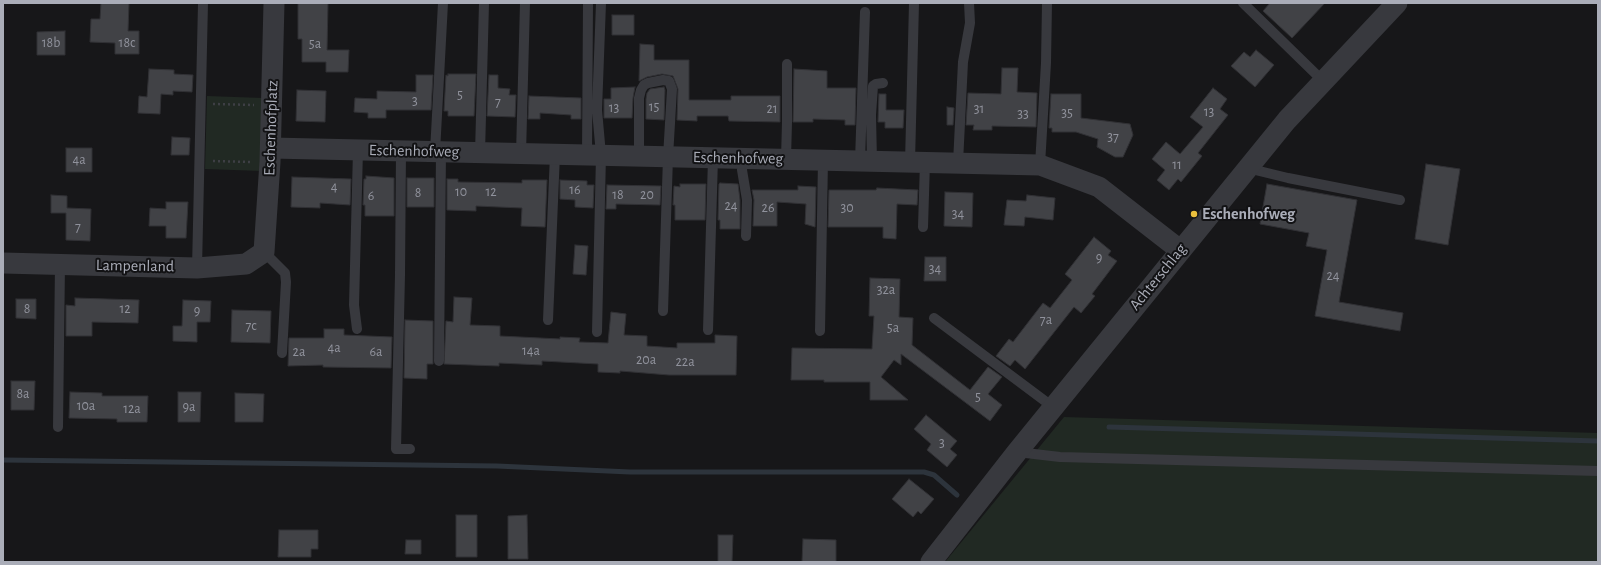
<!DOCTYPE html>
<style>
body{margin:0}
#map{position:relative;width:1601px;height:565px;overflow:hidden;background:#171719;font-family:"Alegreya Sans",sans-serif}
canvas{display:block}
.frame{position:absolute;inset:0;border:4px solid #aaadb8;pointer-events:none}
</style>
<div id="map">
<canvas width="1601" height="565"></canvas>
<div class="frame"></div>
</div>
<script>
const c = document.querySelector('canvas').getContext('2d');
c.lineJoin = 'round';
function fillPath(path, color) { c.fillStyle = color; c.fill(path, 'evenodd'); }
const shape = rows => new Path2D(rows.map(r => 'M' + r).join(''));
function trace(path, color, width, dash) { c.strokeStyle = color; c.lineWidth = width; c.lineCap = dash ? 'butt' : 'round'; c.setLineDash(dash || []); c.stroke(path); }
function drawText(font, color, halo, rows, align = 'center') {
  c.font = font + ' "Alegreya Sans",sans-serif'; c.lineWidth = 4; c.setLineDash([]); c.textBaseline = 'middle'; c.strokeStyle = halo; c.fillStyle = color; for (const [text, x, y, turn = 0] of rows) {
    c.save(); c.translate(x, y); c.rotate((+turn || 0) * Math.PI / 180); c.textAlign = isNaN(turn) ? turn : align; if (halo) c.strokeText(text, 0, 0); c.fillText(text, 0, 0); c.restore();
  }
}
fillPath(shape([
 [207,96,263,98,261,171,205,169],
 [1064,417,1598,433,1598,562,945,562]
]), '#212923');
trace(shape([
 [1109,427,1598,441],
 [3,460,497,466,630,472,924,472,934,475,957,495]
]), '#2d343c', 5);
const building = shape([
 [101,3,129,3,128,31,139,31,139,54,115,54,115,43,90,42,91,19,100,19,101,3],
 [298,3,328,3,327,50,349,50,348,72,326,72,326,62,302,62,302,39,298,39,298,3],
 [1270,3,1325,3,1292,38,1263,11,1270,3],
 [612,15,634,15,634,35,612,35,612,15],
 [65,31,65,55,37,55,37,32,65,31],
 [640,44,654,45,654,60,689,60,689,100,731,100,731,96,780,96,780,122,729,121,728,116,697,116,697,121,677,120,678,89,673,76,662,74,647,77,639,81,640,44],
 [1256,50,1274,65,1255,87,1231,66,1244,52,1250,57,1256,50],
 [1002,68,1018,68,1017,92,1037,93,1036,127,992,126,992,130,973,130,974,125,966,125,968,93,1001,94,1002,68],
 [149,69,174,70,174,74,193,75,192,92,173,91,173,95,161,94,160,114,138,113,139,96,147,97,149,69],
 [794,69,827,71,827,88,856,88,855,125,845,125,845,120,813,119,813,122,793,122,794,69],
 [448,74,476,74,474,116,448,116,448,111,444,111,446,75,448,76,448,74],
 [416,75,433,75,431,110,386,110,386,118,368,118,368,113,354,112,355,98,377,99,377,91,416,92,416,75],
 [489,75,498,75,498,88,510,89,509,95,516,95,515,117,487,116,489,75],
 [635,87,633,98,632,118,604,118,604,99,611,99,611,88,635,87],
 [664,87,665,90,664,120,646,119,646,99,647,93,650,89,664,87],
 [1213,88,1227,99,1220,109,1228,115,1198,153,1202,156,1181,182,1178,179,1169,190,1157,180,1165,170,1152,159,1166,142,1180,154,1203,127,1190,117,1213,88],
 [297,90,326,91,325,122,296,121,297,90],
 [879,94,886,94,886,110,904,110,903,128,885,128,885,122,878,122,879,94],
 [1051,94,1081,94,1081,118,1130,124,1133,135,1123,157,1115,157,1097,147,1098,139,1076,132,1052,132,1052,128,1049,128,1051,94],
 [529,96,581,98,581,119,571,119,571,115,540,113,540,119,528,119,529,96],
 [947,107,954,108,953,125,947,125,947,107],
 [172,137,190,138,189,155,171,155,172,137],
 [66,148,92,148,92,172,66,172,66,148],
 [1426,164,1460,169,1448,245,1415,239,1426,164],
 [366,176,394,178,394,216,365,216,365,205,363,205,364,179,366,179,366,176],
 [292,177,351,179,350,205,320,203,320,208,291,207,292,177],
 [407,178,434,178,434,207,407,207,407,178],
 [447,179,458,179,458,182,522,183,522,180,547,180,545,227,521,226,522,208,476,206,476,211,447,210,447,179],
 [560,180,587,181,587,185,594,185,593,208,575,207,575,200,560,199,560,180],
 [720,183,738,184,740,200,740,229,720,229,720,220,718,220,719,184,720,183],
 [680,184,706,184,705,220,675,220,675,205,673,205,674,186,680,187,680,184],
 [1267,184,1357,200,1339,302,1403,313,1400,331,1315,316,1327,250,1306,246,1309,233,1260,224,1267,184],
 [607,185,661,186,660,205,616,204,616,209,606,209,607,185],
 [798,186,816,187,815,227,805,224,806,204,777,202,777,226,753,226,754,200,752,190,798,190,798,186],
 [877,188,918,190,917,205,897,204,896,239,883,238,883,227,828,227,829,190,876,190,877,188],
 [945,192,973,193,972,227,944,226,945,192],
 [51,195,67,196,67,208,91,209,90,241,66,240,66,213,51,213,51,195],
 [1027,195,1055,198,1053,220,1025,217,1024,226,1004,225,1007,200,1026,201,1027,195],
 [166,202,188,202,186,238,166,238,166,226,149,226,150,208,166,209,166,202],
 [1094,237,1111,251,1108,255,1117,261,1092,294,1095,296,1081,313,1074,307,1025,369,1015,360,1010,366,996,356,1009,339,1013,342,1043,303,1050,308,1072,280,1065,274,1094,237],
 [575,245,588,246,586,275,573,274,575,245],
 [925,257,946,257,946,281,924,281,925,257],
 [870,278,900,279,899,317,913,318,912,345,970,390,988,367,1002,377,988,394,1002,405,990,421,901,354,901,365,894,360,881,377,908,400,870,400,870,382,824,382,824,380,791,380,792,348,872,349,874,316,869,316,870,278],
 [454,297,472,298,470,325,500,326,500,336,560,339,560,337,580,338,579,342,608,343,611,312,626,314,624,335,647,336,647,346,677,348,677,343,715,343,715,335,737,336,736,375,669,375,620,371,620,373,598,372,598,364,542,361,542,365,499,363,499,366,444,364,446,321,453,322,454,297],
 [75,298,139,300,138,323,92,322,92,336,66,336,66,305,75,306,75,298],
 [16,299,36,299,36,319,16,318,16,299],
 [183,300,211,301,210,322,197,322,197,342,173,341,173,326,182,326,183,300],
 [232,310,271,311,270,343,231,342,232,310],
 [405,320,433,321,433,364,427,364,427,379,404,378,405,320],
 [324,329,344,329,344,335,392,337,391,368,323,367,323,365,288,366,289,338,324,338,324,329],
 [11,381,35,381,34,410,11,410,11,381],
 [70,392,102,393,102,396,148,396,147,422,117,422,117,419,69,418,70,392],
 [178,392,201,392,200,422,178,422,178,392],
 [235,393,264,394,263,422,235,422,235,393],
 [926,415,957,441,950,449,957,455,947,467,927,450,931,444,914,429,926,415],
 [909,479,934,499,921,514,918,511,913,517,892,499,909,479],
 [456,515,477,515,477,557,456,557,456,515],
 [527,515,528,559,508,559,508,516,527,515],
 [279,530,318,530,318,549,311,549,311,557,278,557,279,530],
 [718,535,733,535,732,562,718,562,718,535],
 [803,539,836,540,836,562,802,562,803,539],
 [406,540,421,540,421,554,405,554,406,540]
]);
fillPath(building, '#414246');
trace(building, '#313135', 1);
trace(shape([
 [213,104,254,105],
 [213,161,252,162]
]), '#3e3f45', 2.5, [2, 3]);
trace(shape([
 [1243,3,1323,81],
 [401,151,400,275,396,449,410,449],
 [435,152,443,3],
 [480,153,484,3],
 [521,154,525,3],
 [587,155,588,3],
 [639,156,639,98,641,90,644,85,648,83,663,80,669,81,672,89,668,157,663,311],
 [743,158,742,170,747,200,746,236],
 [786,159,787,122,787,64],
 [860,161,865,12],
 [872,161,871,115,873,86,876,84,883,83],
 [910,162,914,3],
 [958,163,963,62,970,23,969,3],
 [1040,165,1046,63,1047,3],
 [1247,168,1288,178,1400,200],
 [923,227,925,162],
 [264,252,285,273,286,282,282,353],
 [197,268,203,3],
 [934,318,1053,407],
 [548,320,555,154],
 [357,329,354,305,358,150],
 [708,330,713,158],
 [820,331,823,160],
 [597,332,601,155,597,110,601,3],
 [439,361,441,152],
 [58,427,60,264],
 [1017,452,1060,457,1598,471]
]), '#38393e', 10);
trace(shape([
 [271,148,1040,165,1099,187,1180,250],
 [3,263,197,268,246,264,264,252,270,162,274,3],
 [931,562,1017,452,1287,120,1397,3]
]), '#38393e', 21);
for (const [x, y, r, color] of [
 [1194,214,4,"#ebc03d"]
]) { const dot = new Path2D(); dot.arc(x, y, r, 0, 2 * Math.PI); c.fillStyle = color; c.fill(dot); trace(dot, '#121214', 1.5); }
drawText('14px', '#90929c', null, [
 ["18b",51,43],
 ["18c",127,43],
 ["5a",315,44],
 ["5",460,95],
 ["3",415,101],
 ["7",498,102],
 ["15",654,107],
 ["13",614,108],
 ["21",772,109],
 ["31",979,109],
 ["13",1209,112],
 ["35",1067,113],
 ["33",1023,114],
 ["37",1113,137],
 ["4a",79,160],
 ["11",1177,165],
 ["4",334,187],
 ["16",575,190],
 ["10",461,192],
 ["12",491,192],
 ["8",418,193],
 ["18",618,195],
 ["20",647,195],
 ["6",371,196],
 ["24",731,206],
 ["26",768,208],
 ["30",847,208],
 ["34",958,214],
 ["7",78,227],
 ["9",1099,258],
 ["34",935,269],
 ["24",1333,276],
 ["32a",886,290],
 ["8",27,309],
 ["12",125,309],
 ["9",197,311],
 ["7a",1046,320],
 ["7c",251,326],
 ["5a",893,328],
 ["4a",334,348],
 ["14a",531,351],
 ["2a",299,352],
 ["6a",376,352],
 ["20a",646,360],
 ["22a",685,362],
 ["8a",23,394],
 ["5",978,397],
 ["10a",86,406],
 ["9a",189,407],
 ["12a",132,409],
 ["3",942,443]
]);
drawText('16px', '#aaadb8', '#121214', [
 ["Eschenhofplatz",271,128,-88],
 ["Eschenhofweg",414,151,1],
 ["Eschenhofweg",738,158,1],
 ["Lampenland",135,266,1],
 ["Achterschlag",1158,277,-51]
]);
drawText('bold 16px', '#aaadb8', '#121214', [
 ["Eschenhofweg",1202,214]
], 'left');
</script>
